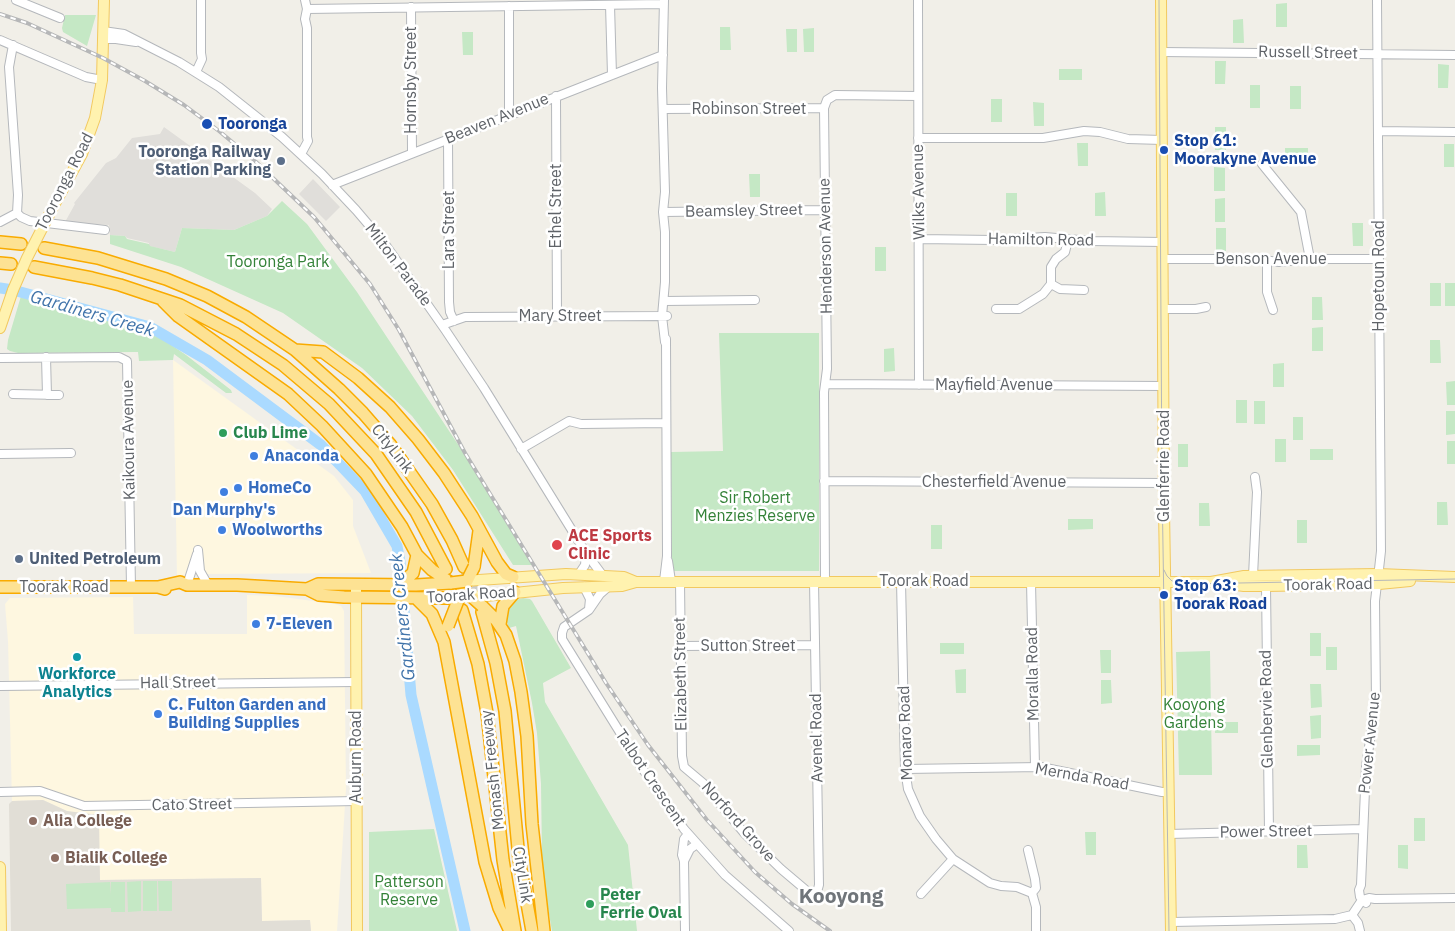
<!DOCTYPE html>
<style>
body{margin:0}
canvas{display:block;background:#f1efe8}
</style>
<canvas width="1455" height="931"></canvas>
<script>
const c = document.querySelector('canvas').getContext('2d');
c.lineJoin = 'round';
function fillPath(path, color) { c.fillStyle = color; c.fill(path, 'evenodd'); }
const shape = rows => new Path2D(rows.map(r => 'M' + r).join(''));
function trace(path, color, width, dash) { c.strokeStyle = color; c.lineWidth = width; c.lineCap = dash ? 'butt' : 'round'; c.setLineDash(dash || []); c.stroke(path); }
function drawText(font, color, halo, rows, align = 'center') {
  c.font = font + ' "IBM Plex Sans",sans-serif'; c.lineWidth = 5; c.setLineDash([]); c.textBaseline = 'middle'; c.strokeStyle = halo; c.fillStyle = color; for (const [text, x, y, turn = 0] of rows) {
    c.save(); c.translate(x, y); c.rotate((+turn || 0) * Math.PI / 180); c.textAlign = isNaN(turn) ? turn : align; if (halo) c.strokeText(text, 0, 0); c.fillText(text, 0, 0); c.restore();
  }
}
fillPath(shape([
 [173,360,334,476,353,500,353,526,371,573,205,574,177,576],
 [247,595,276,596,335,604,341,606,344,611,346,789,337,931,311,931,310,920,262,921,261,878,99,880,81,814,67,811,43,800,12,801,8,641,5,604,10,598,133,597,134,634,247,634]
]), '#fef7e0');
fillPath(shape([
 [164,127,255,193,272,209,267,216,234,230,182,228,175,252,149,246,149,243,127,238,125,236,110,235,109,225,65,222,75,204,74,203,106,163,116,158,132,138,160,134],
 [313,179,340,207,326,221,299,194]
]), '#e0deda');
fillPath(shape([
 [43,800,67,811,99,815,100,880,261,878,262,921,310,920,311,931,11,931,9,804,12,801]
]), '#e1ded6');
fillPath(shape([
 [1287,3,1287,27,1276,27,1276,4],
 [65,15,96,15,87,46,63,32,62,28],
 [1243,19,1244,43,1233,43,1233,20],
 [720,27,730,27,731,50,720,50],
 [814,28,814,52,804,52,803,29],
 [786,29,797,29,797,52,787,52],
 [462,32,473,32,473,55,463,55],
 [1215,61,1226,61,1225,84,1215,84],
 [1438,64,1449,65,1448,88,1438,88],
 [1059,69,1082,69,1082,80,1059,80],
 [1250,85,1260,85,1260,108,1250,108],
 [1290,86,1301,86,1301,109,1290,109],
 [991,99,1002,99,1002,122,991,122],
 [1033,102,1044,103,1044,126,1034,126],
 [1215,127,1226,127,1226,150,1215,150],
 [1077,143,1088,143,1088,166,1078,166],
 [1444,144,1454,144,1454,167,1444,167],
 [1285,148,1308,148,1308,158,1285,158],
 [1214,167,1225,168,1225,191,1214,191],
 [749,174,760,174,760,197,750,197],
 [1105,192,1106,216,1095,216,1095,193],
 [1006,193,1017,193,1017,216,1006,216],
 [1225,198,1225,222,1215,222,1215,199],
 [282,201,307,224,357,292,467,458,533,565,513,565,453,470,412,416,362,368,283,313,181,267,110,244,110,235,125,236,127,239,149,244,150,246,175,252,182,228,234,230,267,216],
 [1352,223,1363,223,1363,246,1353,246],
 [1216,228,1226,228,1226,251,1216,251],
 [875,247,886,247,886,271,875,271],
 [1430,283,1441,283,1441,306,1430,306],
 [1445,283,1455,283,1455,306,1445,306],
 [21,296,107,320,161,338,186,355,231,390,232,393,226,393,174,354,173,360,139,361,138,352,18,353,10,351,7,349,8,340],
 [1312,297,1322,297,1323,320,1312,320],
 [1323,327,1323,351,1312,351,1312,328],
 [719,333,819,333,819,571,672,571,671,452,723,451],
 [1430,340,1440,340,1441,363,1430,363],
 [894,348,895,371,884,372,884,349],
 [1284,363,1284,387,1273,387,1273,364],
 [1455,381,1455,405,1447,405,1446,382],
 [1236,400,1247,400,1247,423,1236,423],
 [1254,401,1265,401,1265,424,1254,424],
 [1446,411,1455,411,1455,434,1446,435],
 [1293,417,1303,417,1303,440,1293,440],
 [1275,439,1286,439,1286,462,1275,462],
 [1447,441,1455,441,1455,464,1447,464],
 [1178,444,1188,444,1188,467,1178,467],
 [1310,449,1333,449,1333,460,1310,460],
 [1437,502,1447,502,1448,525,1437,525],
 [1199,503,1209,503,1210,526,1199,526],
 [1068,519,1093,519,1093,529,1068,530],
 [1297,520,1307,520,1307,543,1297,543],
 [931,525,942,525,942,549,931,549],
 [523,598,530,599,532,601,571,668,543,683,545,702,628,845,637,931,552,931,545,891,542,857,541,784,537,733,532,703,516,626,509,628,505,617,508,607,515,600],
 [1310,633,1321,633,1321,656,1310,656],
 [940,643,964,643,964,654,940,654],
 [1326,647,1337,647,1337,670,1326,670],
 [1100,650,1111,650,1111,673,1101,673],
 [1210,651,1212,775,1179,775,1176,652],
 [966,669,966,693,956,693,955,670],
 [1101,680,1111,680,1112,703,1101,704],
 [1310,684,1321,684,1322,707,1311,708],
 [1321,715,1321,738,1311,739,1310,716],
 [1215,722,1238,722,1238,733,1215,733],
 [1297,745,1320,745,1320,755,1297,756],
 [1414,818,1425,818,1425,841,1414,841],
 [434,829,457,931,369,931,369,832],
 [1085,832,1096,832,1096,855,1086,855],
 [1297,845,1307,845,1308,868,1297,868],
 [1398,845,1408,845,1408,869,1398,868],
 [141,881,141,911,128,912,127,882],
 [143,881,157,881,157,911,143,911],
 [158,881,172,881,172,911,159,911],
 [110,882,111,895,111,882,125,882,125,912,111,912,111,908,67,909,66,884]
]), '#c5e8c5');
trace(shape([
 [0,288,13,290,150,327,207,360,321,445,365,491,397,546,400,562,411,695,465,931]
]), '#aadaff', 11);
trace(shape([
 [466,571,479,605]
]), '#ccccc8', 11, [11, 5.5]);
const minor = shape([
 [16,0,60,18],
 [664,0,662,88,665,192,663,212,665,232,665,282,662,316,665,342],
 [918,0,919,385],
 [1377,0,1381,551,1378,578],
 [610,5,612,75],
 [411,7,412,153],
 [307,9,664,4],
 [103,31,124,34,179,62,219,87,282,137,322,174,356,210,385,244,446,331,484,388,586,553,603,576],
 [103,39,116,39,136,42],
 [0,40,86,77,102,80],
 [13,45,9,67,18,195,17,213,21,217,30,221,105,230],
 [1161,52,1455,55],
 [196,72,202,59,201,53,201,0],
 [556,96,557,316],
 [824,108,827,369,824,392,825,581],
 [663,109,824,108,827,100,835,95,918,96],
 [509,115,509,6],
 [1378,131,1455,132],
 [918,138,1043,138,1084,131,1100,132,1128,139,1162,140],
 [448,139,449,302,450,312,454,321],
 [301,154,308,141,307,137,307,28,305,19,307,9,305,0],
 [1262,164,1301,212,1310,259],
 [332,185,663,55],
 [663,212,825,210],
 [0,222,17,213],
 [919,239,994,240,1045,237,1090,241,1163,242],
 [1163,259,1255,259,1279,262,1310,259,1379,259],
 [1267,261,1267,292,1273,310],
 [1051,284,1060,289,1084,290],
 [664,301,755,300],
 [996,309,1019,309,1043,294,1051,284,1051,267,1056,259,1065,252,1068,240],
 [1163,309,1196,309,1206,307],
 [442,325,465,317,667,316],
 [46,357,47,395],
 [0,358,119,357,127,361,131,587],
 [825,384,1164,386],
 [13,394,59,395],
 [521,449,569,421,581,424,665,423],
 [0,454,71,453],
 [824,481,1164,483],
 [198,550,200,571,208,585],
 [668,561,671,581],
 [579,574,585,565,586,553],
 [1253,576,1257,492,1255,477],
 [664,581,667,556,666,339],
 [680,581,682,756,684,767,703,783,745,834,781,869,807,891,813,894,817,892,819,885,814,581],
 [901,581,905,769,908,789,920,816,936,839,953,859,990,883,1001,886,1017,887,1032,893,1036,907,1036,931],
 [1031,582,1035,766],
 [187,585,197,554],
 [1266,586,1269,832],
 [584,587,590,599,589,609],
 [608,587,600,594,589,610,564,627,562,633,562,639,642,768,684,829,725,875,789,931],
 [681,646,815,645],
 [0,686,356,682],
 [905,769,1041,767,1162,792,1169,792],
 [0,792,40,791,84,806,357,801],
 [1169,834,1363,829],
 [1028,850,1035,879,1036,888,1032,893],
 [684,861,690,849,697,844],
 [921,894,953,859],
 [1366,903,1360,897,1359,890,1361,885,1366,766,1376,702,1375,601,1377,584],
 [1352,915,1362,900,1369,898,1375,899,1455,898],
 [1352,915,1358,923,1360,931],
 [1171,922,1335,919,1352,915],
 [685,931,684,861,682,855,684,839,688,834]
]);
const major = shape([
 [1161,0,1164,510,1171,931],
 [51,211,82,154,95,118,102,80,104,0],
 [0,328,13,290],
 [479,580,566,574,624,577,636,582],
 [1222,583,1244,586,1266,586,1379,584,1410,581],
 [356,584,357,931],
 [486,596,563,588,622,586,636,582,1211,582,1244,576,1378,574,1455,577],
 [0,867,1,931]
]);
const highway = shape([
 [0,242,21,244],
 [44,248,98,258,166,279,207,296,246,317,295,350,339,389,363,413,390,444,432,504,452,540,464,567],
 [0,263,11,264],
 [34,267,92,278,120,285,180,305,236,334,283,365,329,404,376,454,416,512,446,569],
 [163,301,178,316,288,394,322,426,366,474,402,527,417,555,432,570,451,583],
 [295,350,323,352,358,378,390,407,418,439,444,473,472,516,497,562,506,574,513,577],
 [474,567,479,531],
 [399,585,413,573,417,555],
 [0,587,158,587,165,589],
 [158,587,180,582,187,585,237,585,307,589,319,595,344,597,441,598],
 [307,589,318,584,416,585,451,583],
 [462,591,472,597],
 [416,598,432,614,444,642,485,862,499,908,510,931],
 [482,606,496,620,506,635,515,661,521,692,527,736,532,824,544,931],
 [462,610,478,664,487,713,503,860,515,931],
 [482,612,496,663,505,711,519,859,532,931],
 [500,624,503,606,515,592]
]);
trace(minor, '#b5b8bc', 10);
trace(major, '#f2c960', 12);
trace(highway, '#f9ab00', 14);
trace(minor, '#fff', 8);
trace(major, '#fff2af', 10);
trace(highway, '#fde293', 11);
trace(shape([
 [1159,0,1162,483,1169,931],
 [1164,570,1167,576,1172,581,1185,584,1455,579]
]), '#b6b7b8', 1);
const rail = shape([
 [0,14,27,23,103,58,145,81,184,105,219,131,255,161,314,217,370,284,399,330,465,453,606,683,648,745,707,820,755,872,792,904,830,931]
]);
trace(rail, '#b6b7b8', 4);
trace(rail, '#fff', 2, [5.5]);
const majorBridge = shape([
 [13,290,27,258,51,211],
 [467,581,479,580],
 [472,597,486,596]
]);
const highwayBridge = shape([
 [451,583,467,581,474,567],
 [472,597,482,606],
 [441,598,459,598,448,626]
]);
trace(majorBridge, '#f2c960', 12, []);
trace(highwayBridge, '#f9ab00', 14, []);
trace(majorBridge, '#fff2af', 10);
trace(highwayBridge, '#fde293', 11);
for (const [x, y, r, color] of [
 [207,124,6,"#1a4fb4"],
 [1164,150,5,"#1a4fb4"],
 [281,161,5,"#5c6f8a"],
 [223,433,5,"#2e9e5b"],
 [254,456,5,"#3f7fe0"],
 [238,488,5,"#3f7fe0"],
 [224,492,5,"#3f7fe0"],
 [222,530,5,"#3f7fe0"],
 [557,545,6,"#e0444e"],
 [19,559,5,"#5c6f8a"],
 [1164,595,5,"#1a4fb4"],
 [256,624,5,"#3f7fe0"],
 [77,657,5,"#0f9aa8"],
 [158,714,5,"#3f7fe0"],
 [33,821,5,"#8d6e63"],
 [55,858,5,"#8d6e63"],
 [590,904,5,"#2e9e5b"]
]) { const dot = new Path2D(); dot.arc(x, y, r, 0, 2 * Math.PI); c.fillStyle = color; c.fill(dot); trace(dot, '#fff', 2); }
drawText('16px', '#5f6368', '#fff', [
 ["Russell Street",1308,53,1],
 ["Hornsby Street",411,80,-90],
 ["Robinson Street",749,109],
 ["Beaven Avenue",497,119,-22],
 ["Tooronga Road",65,182,-63],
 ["Wilks Avenue",919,192,-91],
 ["Ethel Street",556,206,-90],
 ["Beamsley Street",744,211,-1],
 ["Lara Street",449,230,-90],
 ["Hamilton Road",1041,240,1],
 ["Henderson Avenue",826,246,-91],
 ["Benson Avenue",1271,259],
 ["Milton Parade",398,265,53],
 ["Hopetoun Road",1379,276,-90],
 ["Mary Street",560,316],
 ["Mayfield Avenue",994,385],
 ["Kaikoura Avenue",129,440,-91],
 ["CityLink",392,449,52],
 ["Glenferrie Road",1164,466,-90],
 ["Chesterfield Avenue",994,482],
 ["Toorak Road",924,581],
 ["Toorak Road",1328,585,-1],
 ["Toorak Road",64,587],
 ["Toorak Road",471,595,-4],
 ["Sutton Street",748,646],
 ["Elizabeth Street",681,674,-91],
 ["Moralla Road",1033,674,-91],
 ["Hall Street",178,683,-1],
 ["Glenbervie Road",1267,709,-91],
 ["Monaro Road",906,733,-92],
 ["Avenel Road",817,738,-91],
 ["Power Avenue",1370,743,-84],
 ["Auburn Road",356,757,-90],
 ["Monash Freeway",493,770,-96],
 ["Mernda Road",1082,777,10],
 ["Talbot Crescent",650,778,56],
 ["Cato Street",192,805,-1],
 ["Norford Grove",738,822,48],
 ["Power Street",1266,832,-1],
 ["CityLink",522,875,81]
]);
drawText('bold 16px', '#164399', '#fff', [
 ["Tooronga",218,124],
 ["Stop 61:",1174,141],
 ["Moorakyne Avenue",1174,159],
 ["Stop 63:",1174,586],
 ["Toorak Road",1174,604]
], 'left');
drawText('bold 16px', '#4e5e75', '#fff', [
 ["Tooronga Railway",271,152],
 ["Station Parking",271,170],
 ["United Petroleum",29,559,"left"]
], 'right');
drawText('16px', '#348238', '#fff', [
 ["Tooronga Park",278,262],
 ["Sir Robert",755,498],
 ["Menzies Reserve",755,516],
 ["Kooyong",1194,705],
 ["Gardens",1194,723],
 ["Patterson",409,882],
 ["Reserve",409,900]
]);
drawText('bold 16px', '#27864d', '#fff', [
 ["Club Lime",233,433],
 ["Peter",600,895],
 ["Ferrie Oval",600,913]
], 'left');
drawText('bold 16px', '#366cbe', '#fff', [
 ["Anaconda",264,456],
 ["HomeCo",248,488],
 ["Dan Murphy's",224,510,"center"],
 ["Woolworths",232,530],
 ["7-Eleven",266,624],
 ["C. Fulton Garden and",168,705],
 ["Building Supplies",168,723]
], 'left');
drawText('bold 16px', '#be3a42', '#fff', [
 ["ACE Sports",568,536],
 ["Clinic",568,554]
], 'left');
drawText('bold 16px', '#0d838f', '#fff', [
 ["Workforce",77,674],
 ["Analytics",77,692]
]);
drawText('bold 16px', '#785e54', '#fff', [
 ["Alia College",43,821],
 ["Bialik College",65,858]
], 'left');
drawText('italic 18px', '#4174aa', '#fff', [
 ["Gardiners Creek",92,314,16],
 ["Gardiners Creek",403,617,-96]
]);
drawText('bold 21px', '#70757a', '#fff', [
 ["Kooyong",841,897]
]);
</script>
